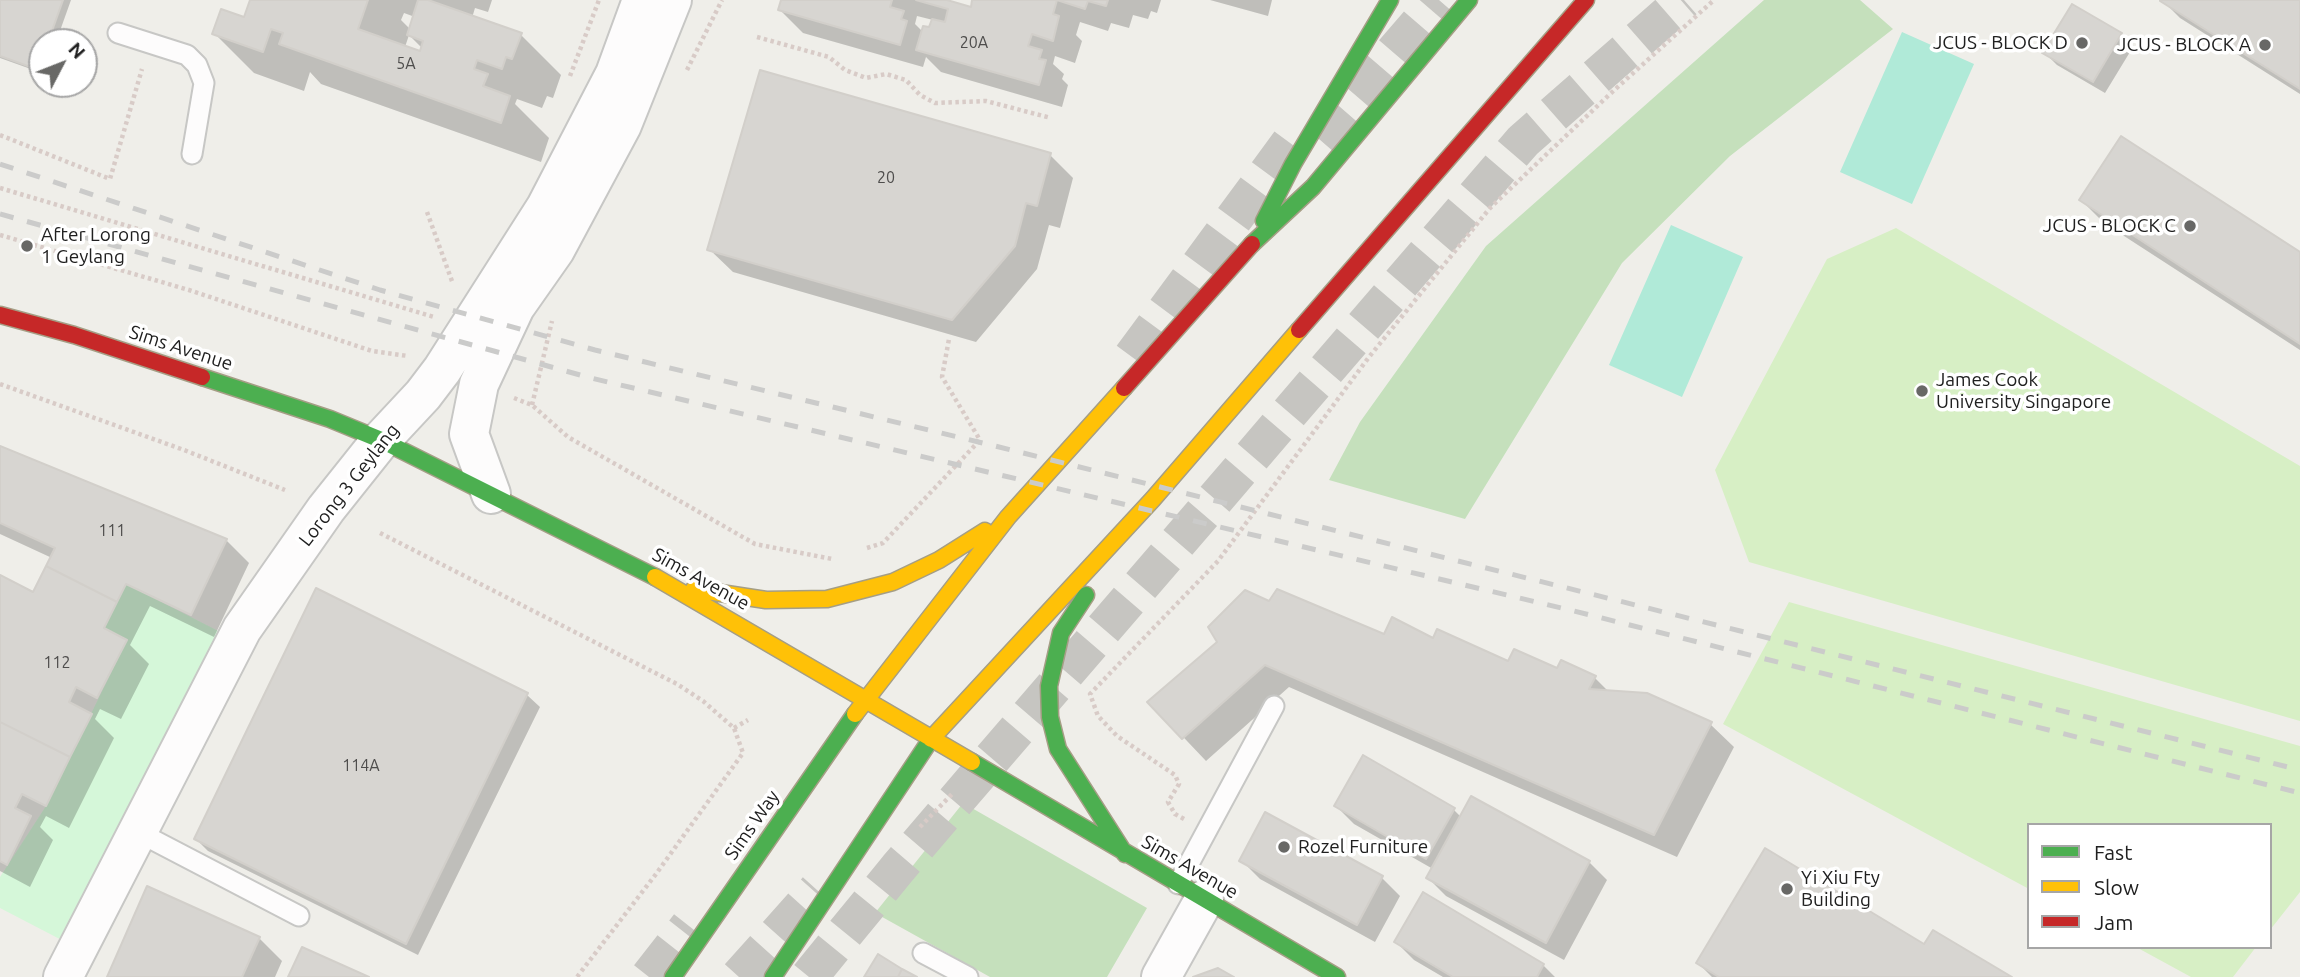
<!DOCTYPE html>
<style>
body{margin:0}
#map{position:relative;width:2300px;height:977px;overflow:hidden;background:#efeee9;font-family:Ubuntu,sans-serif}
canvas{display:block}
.legend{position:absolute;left:2027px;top:823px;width:245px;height:126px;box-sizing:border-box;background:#fff;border:2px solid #a6a6a6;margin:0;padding:9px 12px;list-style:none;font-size:21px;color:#202020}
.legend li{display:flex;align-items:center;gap:14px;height:35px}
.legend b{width:35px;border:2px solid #a6a6a6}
.north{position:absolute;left:28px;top:28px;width:70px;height:70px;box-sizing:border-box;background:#fff;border:2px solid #a6a6a6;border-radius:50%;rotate:48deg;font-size:19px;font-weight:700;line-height:28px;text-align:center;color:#202020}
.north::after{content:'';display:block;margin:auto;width:24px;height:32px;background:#686866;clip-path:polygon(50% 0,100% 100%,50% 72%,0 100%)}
</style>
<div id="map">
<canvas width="2300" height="977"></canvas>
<ul class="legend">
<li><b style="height:9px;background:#4caf50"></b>Fast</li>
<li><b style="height:9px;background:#ffc107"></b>Slow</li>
<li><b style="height:9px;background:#c62828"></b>Jam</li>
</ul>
<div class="north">N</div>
</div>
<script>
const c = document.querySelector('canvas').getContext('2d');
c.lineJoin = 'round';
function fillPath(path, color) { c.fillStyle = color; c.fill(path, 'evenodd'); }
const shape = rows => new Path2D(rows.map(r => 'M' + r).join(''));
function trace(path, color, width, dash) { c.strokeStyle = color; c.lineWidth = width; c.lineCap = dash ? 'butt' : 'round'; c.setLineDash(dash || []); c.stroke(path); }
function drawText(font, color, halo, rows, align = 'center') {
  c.font = font + ' Ubuntu,sans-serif'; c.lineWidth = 7; c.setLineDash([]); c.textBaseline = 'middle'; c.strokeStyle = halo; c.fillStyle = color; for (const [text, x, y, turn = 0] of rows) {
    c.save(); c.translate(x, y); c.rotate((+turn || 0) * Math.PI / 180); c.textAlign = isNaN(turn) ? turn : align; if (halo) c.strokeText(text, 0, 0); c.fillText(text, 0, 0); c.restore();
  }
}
fillPath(shape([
 [1896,228,2300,466,2300,721,1749,562,1715,470,1827,259],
 [1789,602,2300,746,2300,892,2270,930,2270,825,2029,825,2029,889,1723,724],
 [2136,947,2256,947,2233,977,2191,977]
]), '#d7efc5');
fillPath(shape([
 [1764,0,1860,0,1893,29,1730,156,1622,263,1465,519,1329,480,1360,422,1486,246],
 [963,803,1147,908,1107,977,990,977,875,913]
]), '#c5e0bc');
fillPath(shape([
 [126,584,236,640,77,948,0,908,0,877,46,806,127,640,104,628]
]), '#d5f7d9');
fillPath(shape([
 [1902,32,1974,64,1912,204,1840,172],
 [1671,225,1743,257,1682,397,1609,365]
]), '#b0ead8');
fillPath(shape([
 [0,0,71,0,56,42,42,42,42,73,0,58],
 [252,0,492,0,488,12,475,8,472,18,521,35,561,75,553,98,547,96,542,108,517,99,515,104,549,138,541,162,321,84,310,72,304,91,254,73,214,33,245,19],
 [404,13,415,17,410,29,401,20],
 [409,35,422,48,421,53,405,47],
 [782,0,941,0,972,9,974,0,1161,0,1157,13,1151,11,1148,19,1133,15,1129,28,1111,23,1108,31,1080,22,1076,35,1082,41,1075,63,1055,56,1053,64,1064,74,1062,79,1068,85,1062,107,941,72,926,57,923,67,803,33,780,10],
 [917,16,933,20,930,29,923,32,915,24],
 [1210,0,1272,0,1268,16],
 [2162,0,2300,0,2300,94,2180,18],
 [2121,35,2133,47,2105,93,2057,65,2045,53],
 [1050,155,1073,178,1060,228,1049,225,1037,269,976,342,733,272,709,249],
 [2081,200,2300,254,2300,350,2104,223],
 [0,448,226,540,249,563,214,637,150,606,130,645,149,664,121,719,100,709,95,719,114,738,69,828,46,816,40,827,53,840,30,887,0,871,0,577,34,594,52,558,0,534],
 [317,591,527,695,540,707,418,955,208,851,196,839],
 [1270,603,1385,636,1434,640,1509,663,1595,678,1609,692,1710,724,1734,747,1677,857,1289,687,1206,761,1150,702],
 [1336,806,1454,810,1461,817,1589,862,1607,880,1564,960,1446,896,1428,878,1433,869,1354,824],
 [1266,814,1382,878,1400,896,1375,942,1260,879,1241,860],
 [259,938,282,961,275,977,108,977],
 [1396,942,1543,965,1555,977,1443,977,1414,960],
 [1925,946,2009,977,1712,977,1698,963]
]), '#0003');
const building = shape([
 [0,0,63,0,48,42,42,42,42,61,39,70,0,56,0,0],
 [250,0,368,0,358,29,420,51,423,41,407,35,418,0,428,0,522,33,512,59,506,57,502,69,477,60,474,69,488,74,483,86,510,96,501,123,279,44,283,33,271,29,263,52,212,34,221,9,244,17,250,0],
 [781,0,892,0,890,7,904,11,901,19,907,21,900,45,778,10,781,0],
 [916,0,947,0,971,7,972,0,1108,0,1106,6,1088,1,1085,9,1057,0,1053,14,1059,16,1053,41,1032,34,1028,46,1042,50,1039,59,1046,60,1039,85,916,50,923,26,929,27,932,19,945,22,948,9,916,0],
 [2300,0,2300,89,2160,1,2160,0,2300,0],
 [2072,4,2122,33,2093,82,2042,53,2072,4],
 [760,70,1051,153,1037,206,1026,203,1015,246,952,320,707,250,760,70],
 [2121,136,2300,252,2300,344,2079,200,2121,136],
 [0,446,227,539,191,615,126,584,117,602,46,566,55,548,0,523,0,446],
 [46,566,117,602,104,628,127,640,97,698,76,687,69,702,92,714,70,757,0,722,0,575,33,592,46,566],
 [316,588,528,693,406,944,194,839,316,588],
 [1277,589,1384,634,1392,617,1433,638,1437,629,1508,661,1514,649,1557,668,1561,660,1596,676,1589,689,1647,693,1712,722,1654,835,1265,665,1182,739,1147,702,1217,642,1208,627,1245,590,1269,601,1277,589],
 [0,722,70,757,46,806,22,794,15,808,31,816,7,865,0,861,0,722],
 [1363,755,1455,808,1426,859,1334,806,1363,755],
 [1471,796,1590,861,1546,943,1426,878,1471,796],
 [1265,812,1383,876,1357,925,1239,861,1265,812],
 [1765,848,1924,944,1933,930,2012,977,1719,977,1696,963,1765,848],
 [147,886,260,937,242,977,107,977,147,886],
 [1423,892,1544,964,1537,977,1453,977,1394,942,1423,892],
 [302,947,369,977,288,977,302,947],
 [878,954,902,969,898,977,864,977,878,954],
 [1218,968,1234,977,1193,977,1218,968],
 [902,969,917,977,898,977,902,969]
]);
fillPath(building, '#d7d5d1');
trace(building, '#d2cfca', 2);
trace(shape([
 [1319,139,1439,0],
 [1132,357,1297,133],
 [649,977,689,926],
 [739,977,817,890],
 [809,977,898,868,1523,141,1684,0]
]), '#c6c5c1', 38, [38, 19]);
const lane = shape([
 [118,33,187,55,197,65,204,83,192,154],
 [136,831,299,916],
 [1178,884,1274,706],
 [923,953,968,977]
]);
const street = shape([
 [491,494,469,434,479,384,515,307,555,250,622,125,672,0],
 [63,977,242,629,326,509,381,440,423,395,442,370,546,207,615,74,642,0],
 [1161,977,1204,900]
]);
const fast = shape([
 [1264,221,1293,164,1390,0],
 [1252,244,1313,187,1469,0],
 [202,377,330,419,381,440,655,577],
 [1086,595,1061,633,1049,686,1050,717,1058,749,1125,854],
 [972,762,1337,977],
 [673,977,855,714],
 [773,977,931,739]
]);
const slow = shape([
 [655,577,972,762],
 [694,589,766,600,827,599,893,582,939,560,985,531],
 [855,714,1008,517,1124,388],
 [931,739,1153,499,1299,330]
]);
const jam = shape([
 [0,315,74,335,202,377],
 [1299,330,1586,0],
 [1124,388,1252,244]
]);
trace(lane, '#c7c7c5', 23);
trace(street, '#c7c7c5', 42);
trace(fast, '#a59e85', 19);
trace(slow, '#a59e85', 19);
trace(jam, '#a59e85', 19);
trace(shape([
 [757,37,829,57,845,70,866,78,886,74,906,80,920,95,935,103,986,101,1051,118],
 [687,70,722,0],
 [570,76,599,0],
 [0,135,110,179,142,69],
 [0,188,434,317],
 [427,212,453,284],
 [0,235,189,290,372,351,408,356],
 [0,384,184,450,285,490],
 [514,398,532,405,568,437,755,544,832,559],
 [532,405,552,321],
 [380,533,677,684,703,701,734,728,743,753,656,874,577,977],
 [867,548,883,543,980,440,942,377,949,339],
 [734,728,748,720],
 [1184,819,1175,814,1168,802,1179,784,1175,775,1117,736,1098,716,1090,694,1218,561,1369,357,1490,208,1610,94,1714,0],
 [920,827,953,793]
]), '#d8cbc7', 4.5, [3.5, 3.5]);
trace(lane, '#fdfcfc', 19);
trace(street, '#fdfcfc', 38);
trace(fast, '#4caf50', 16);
trace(slow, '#ffc107', 16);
trace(jam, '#c62828', 16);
trace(shape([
 [0,164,380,290,595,350,991,445,2300,770],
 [0,214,591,378,1570,610,2300,793]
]), '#cbcbca', 5, [14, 14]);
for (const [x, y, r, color] of [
 [2082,43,7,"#686866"],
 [2265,45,7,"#686866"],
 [2190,226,7,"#686866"],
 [27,246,7,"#686866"],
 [1922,391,7,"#686866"],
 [1284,847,7,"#686866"],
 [1787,889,7,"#686866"]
]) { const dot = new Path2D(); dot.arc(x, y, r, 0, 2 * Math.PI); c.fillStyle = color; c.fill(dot); trace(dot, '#fff', 2.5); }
drawText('16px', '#4e4d4c', null, [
 ["20A",974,43],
 ["5A",406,64],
 ["20",886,178],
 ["111",112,531],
 ["112",57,663],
 ["114A",361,766]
]);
drawText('19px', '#202020', '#fff', [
 ["JCUS - BLOCK D",2068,43,"right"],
 ["JCUS - BLOCK A",2251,45,"right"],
 ["JCUS - BLOCK C",2176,226,"right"],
 ["After Lorong",41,235],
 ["1 Geylang",41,257],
 ["James Cook",1936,380],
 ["University Singapore",1936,402],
 ["Rozel Furniture",1298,847],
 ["Yi Xiu Fty",1801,878],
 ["Building",1801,900]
], 'left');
drawText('19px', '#202020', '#fff', [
 ["Sims Avenue",181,348,18],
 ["Lorong 3 Geylang",349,485,-52],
 ["Sims Avenue",701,579,29],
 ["Sims Way",752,825,-55],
 ["Sims Avenue",1190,867,30]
]);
</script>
